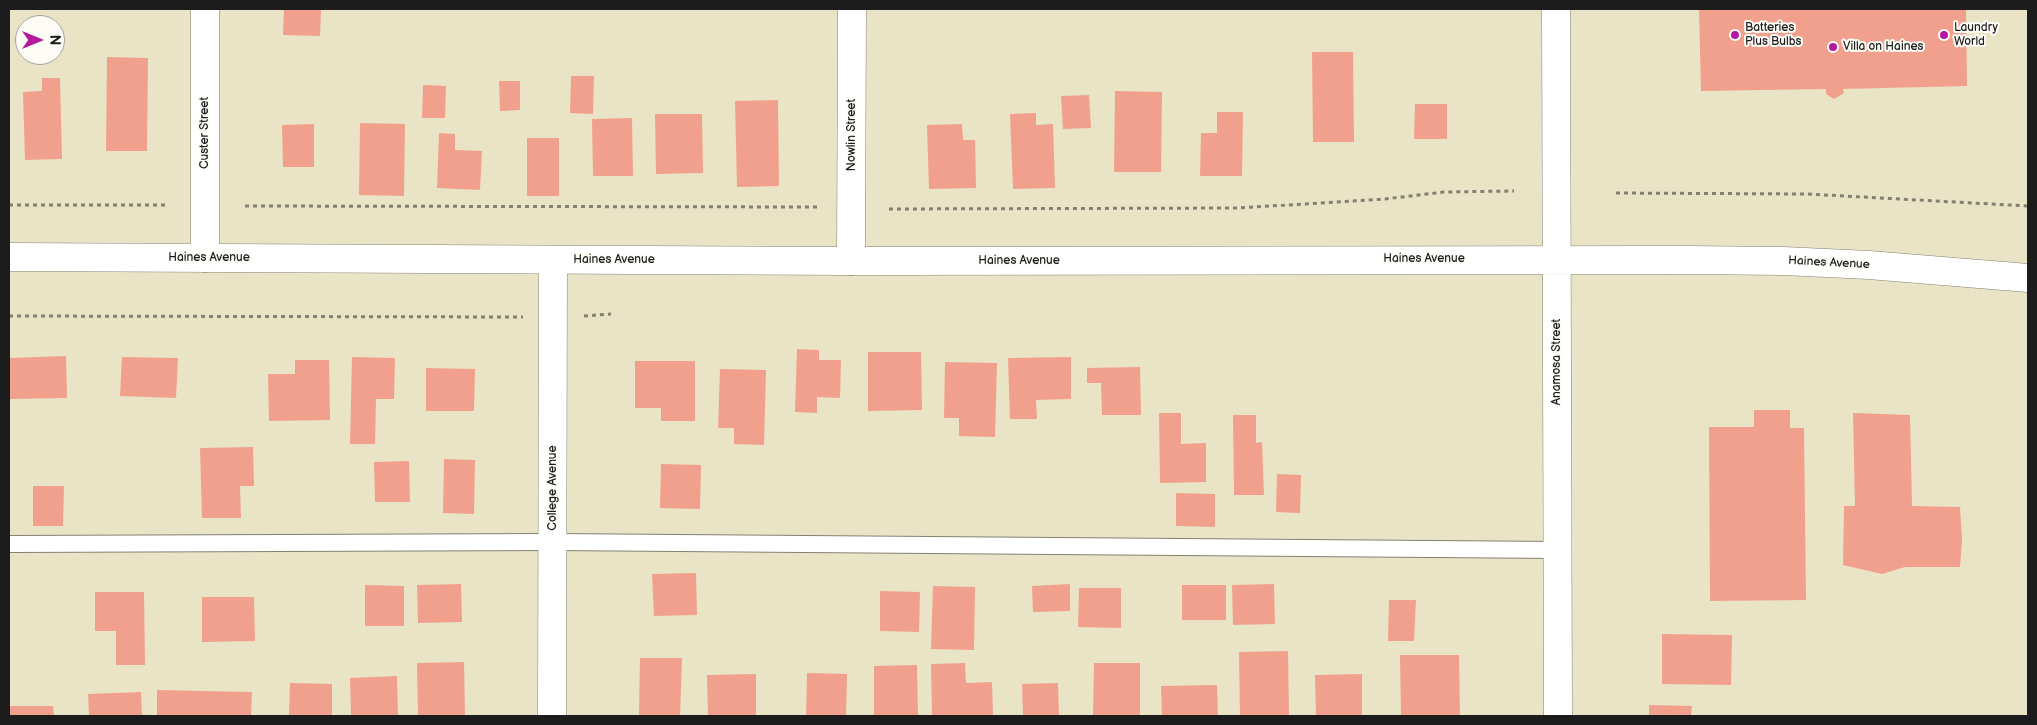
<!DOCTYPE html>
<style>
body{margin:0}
#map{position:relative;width:2037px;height:725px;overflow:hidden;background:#eae4c6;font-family:"Balsamiq Sans",sans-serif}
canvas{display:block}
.frame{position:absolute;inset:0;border:10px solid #1c1c1c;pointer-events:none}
.north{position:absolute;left:15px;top:15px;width:50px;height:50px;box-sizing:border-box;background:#fdfcf7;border:1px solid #a3a29f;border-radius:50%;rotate:90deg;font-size:14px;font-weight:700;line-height:20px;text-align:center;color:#1c1c1c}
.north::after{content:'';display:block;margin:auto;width:18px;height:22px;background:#b5179e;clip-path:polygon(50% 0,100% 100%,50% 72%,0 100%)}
</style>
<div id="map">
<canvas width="2037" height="725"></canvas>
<div class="frame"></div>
<div class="north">N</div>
</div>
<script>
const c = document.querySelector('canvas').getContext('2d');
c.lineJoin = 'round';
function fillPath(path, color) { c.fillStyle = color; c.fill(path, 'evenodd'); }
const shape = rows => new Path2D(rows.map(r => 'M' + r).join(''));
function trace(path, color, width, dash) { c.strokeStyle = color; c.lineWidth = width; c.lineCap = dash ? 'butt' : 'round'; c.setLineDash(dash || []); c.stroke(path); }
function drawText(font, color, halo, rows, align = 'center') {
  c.font = font + ' "Balsamiq Sans",sans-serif'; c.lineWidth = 4; c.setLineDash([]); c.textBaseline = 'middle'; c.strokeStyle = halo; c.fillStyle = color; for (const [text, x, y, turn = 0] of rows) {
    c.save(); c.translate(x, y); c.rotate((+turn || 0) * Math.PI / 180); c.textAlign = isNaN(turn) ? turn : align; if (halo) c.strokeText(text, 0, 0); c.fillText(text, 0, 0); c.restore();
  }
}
fillPath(shape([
 [284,9,321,9,320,36,283,35],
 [1699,9,1966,9,1967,86,1843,89,1844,93,1834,99,1826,94,1826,89,1701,91],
 [1312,52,1353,52,1354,142,1313,142],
 [107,57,148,58,147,151,106,151],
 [571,76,594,76,593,114,570,113],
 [42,78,60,78,62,159,25,160,23,92,42,91],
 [499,81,520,81,520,110,500,111],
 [423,85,446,86,445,118,422,118],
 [1115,91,1162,92,1161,172,1114,172],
 [1089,95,1091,128,1063,129,1061,96],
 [778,100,779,186,737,187,735,101],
 [1415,104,1447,104,1447,139,1414,139],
 [1217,112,1243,112,1242,176,1200,176,1201,133,1217,133],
 [1036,113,1036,125,1053,124,1055,188,1013,189,1010,114],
 [655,114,702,114,703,173,656,174],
 [632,118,633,176,593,176,592,119],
 [360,123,405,124,404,196,359,195],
 [314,124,314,167,283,167,282,125],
 [962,124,963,140,975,140,976,188,929,189,927,125],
 [439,133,455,134,455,150,482,151,480,190,437,188],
 [527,138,559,138,559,196,527,196],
 [797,349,819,350,819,360,841,360,840,398,817,397,817,413,795,412],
 [868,352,921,352,922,410,868,411],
 [66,356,67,398,9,399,9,358],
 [122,357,178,358,176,398,120,396],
 [352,357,395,358,394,399,376,399,375,444,350,444],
 [1071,357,1071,399,1036,400,1037,419,1010,419,1008,358],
 [295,360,329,360,330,420,269,421,268,374,295,374],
 [635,361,695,361,695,421,661,421,661,408,635,408],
 [945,362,997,363,995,437,959,436,959,418,944,418],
 [1140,367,1141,415,1102,415,1101,383,1087,383,1087,368],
 [426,368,475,369,474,411,426,411],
 [720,369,766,370,764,445,734,444,734,428,718,428],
 [1754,410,1790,410,1790,428,1804,428,1806,600,1710,601,1709,427,1754,427],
 [1159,413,1181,413,1181,444,1206,443,1206,482,1160,483],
 [1853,413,1910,415,1912,506,1960,507,1962,541,1960,567,1905,567,1882,574,1843,565,1844,506,1855,506],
 [1233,415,1256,415,1256,443,1262,442,1264,495,1234,495],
 [253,447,254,486,240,486,241,518,202,518,200,448],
 [444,459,475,460,474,514,443,513],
 [409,461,410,502,375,502,374,462],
 [661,464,701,465,700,509,660,508],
 [1277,474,1301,475,1300,513,1276,512],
 [33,486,64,486,63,526,33,526],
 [1176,493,1215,494,1215,527,1176,526],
 [696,573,697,615,654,616,652,574],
 [461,584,462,622,418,623,417,585],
 [1070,584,1070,611,1033,612,1032,586],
 [1274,584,1275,624,1233,625,1232,585],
 [365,585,404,586,404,626,365,626],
 [1182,585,1226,585,1226,620,1182,620],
 [933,586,975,587,974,650,931,649],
 [1079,588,1121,588,1121,628,1078,627],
 [880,591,920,592,919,632,880,631],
 [95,592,144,592,145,665,116,665,116,631,95,631],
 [202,597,254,597,255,641,202,642],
 [1389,600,1416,600,1414,641,1388,641],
 [1662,634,1732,635,1731,685,1662,684],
 [1288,651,1289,716,1240,716,1239,652],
 [1400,655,1459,655,1460,716,1401,716],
 [640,658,682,658,680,716,639,716],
 [464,662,465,716,418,716,417,663],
 [965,663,966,683,992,682,993,716,932,716,931,664],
 [1094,663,1140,663,1140,716,1093,716],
 [917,665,918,716,874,716,874,666],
 [807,673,847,674,846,716,806,716],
 [756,674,756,716,708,716,707,675],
 [1362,674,1362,716,1316,716,1315,675],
 [397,676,398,716,351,716,350,678],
 [290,683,332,684,332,716,289,716],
 [1058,683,1059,716,1023,716,1022,684],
 [1217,685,1218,716,1162,716,1161,686],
 [157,690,252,692,251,716,157,716],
 [141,692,142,716,89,716,88,694],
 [1649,705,1692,706,1691,716,1649,716],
 [10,706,53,706,54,716,10,716]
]), '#f1a08d');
const service = shape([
 [9,544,553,542,1558,550]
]);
const minor = shape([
 [205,9,205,258],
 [851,261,852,9],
 [552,716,553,260]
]);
const secondary = shape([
 [1556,9,1558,716],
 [9,257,851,261,1687,260,1783,261,1869,265,2028,278]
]);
trace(service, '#838071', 18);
trace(minor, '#838071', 29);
trace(secondary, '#838071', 29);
trace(shape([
 [1616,193,1807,194,2028,206],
 [9,205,169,205],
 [245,206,819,207],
 [889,209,1238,208,1385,199,1444,192,1514,191],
 [9,316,523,317],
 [584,316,611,314]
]), '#838071', 3, [4, 4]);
trace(service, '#fff', 16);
trace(minor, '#fff', 28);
trace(secondary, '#fff', 28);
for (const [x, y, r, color] of [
 [1735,35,5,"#b5179e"],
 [1944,35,5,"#b5179e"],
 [1833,47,5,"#b5179e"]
]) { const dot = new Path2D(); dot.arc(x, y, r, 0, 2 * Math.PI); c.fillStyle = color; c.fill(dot); trace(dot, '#fdfcf7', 2); }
drawText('12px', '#1c1c1c', '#fdfcf7', [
 ["Batteries",1745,28],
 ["Plus Bulbs",1745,42],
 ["Laundry",1954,28],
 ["World",1954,42],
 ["Villa on Haines",1843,47]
], 'left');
drawText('12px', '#1c1c1c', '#fdfcf7', [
 ["Custer Street",205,133,-90],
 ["Nowlin Street",852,135,-90],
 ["Haines Avenue",209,258],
 ["Haines Avenue",1424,259],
 ["Haines Avenue",614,260],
 ["Haines Avenue",1019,261],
 ["Haines Avenue",1829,263,3],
 ["Anamosa Street",1557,362,-90],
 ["College Avenue",553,488,-90]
]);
</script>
